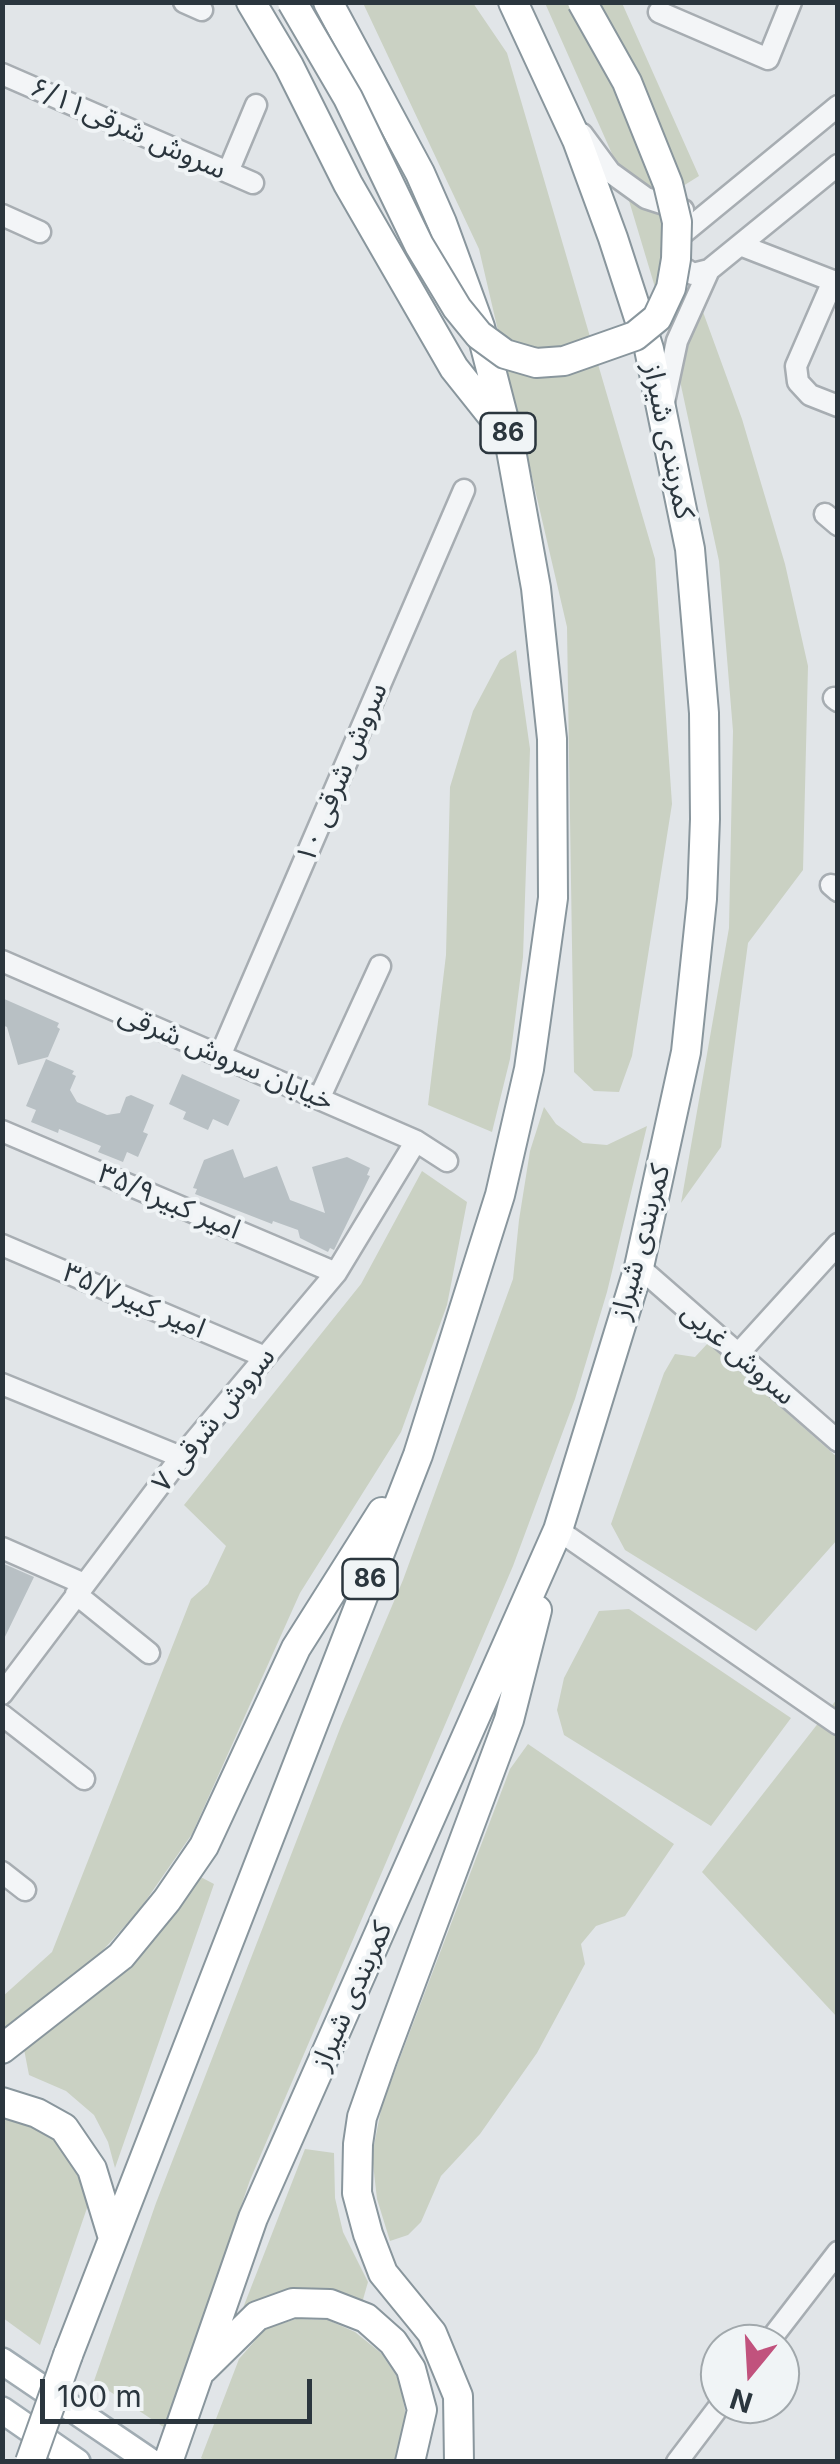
<!DOCTYPE html>
<meta charset="utf-8">
<style>
body{margin:0}
#map{position:relative;width:840px;height:2464px;overflow:hidden;background:#e1e5e8;font-family:Inter,sans-serif}
canvas{display:block}
.frame{position:absolute;inset:0;border:5px solid #2b363e;pointer-events:none}
.north{position:absolute;left:700px;top:2324px;width:100px;height:100px;box-sizing:border-box;background:#f0f4f6;border:2px solid #a1a8ac;border-radius:50%;rotate:198deg;font-size:28px;font-weight:700;line-height:40px;text-align:center;color:#2b363e}
.north::after{content:'';display:block;margin:auto;width:35px;height:45px;background:#c1527d;clip-path:polygon(50% 0,100% 100%,50% 72%,0 100%)}
.scale{position:absolute;left:40px;top:2379px;width:272px;height:45px;box-sizing:border-box;border:5px solid #2b363e;border-top:0;padding-left:12px;font-size:30px;line-height:35px;white-space:nowrap;color:#2b363e;-webkit-text-stroke:8px #f0f4f6;paint-order:stroke}
</style>
<div id="map">
<canvas width="840" height="2464"></canvas>
<div class="frame"></div>
<div class="north">N</div>
<div class="scale">100 m</div>
</div>
<script>
const c = document.querySelector('canvas').getContext('2d');
c.lineJoin = 'round';
function fillPath(path, color) { c.fillStyle = color; c.fill(path, 'evenodd'); }
const shape = rows => new Path2D(rows.map(r => 'M' + r).join(''));
function trace(path, color, width, dash) { c.strokeStyle = color; c.lineWidth = width; c.lineCap = dash ? 'butt' : 'round'; c.setLineDash(dash || []); c.stroke(path); }
function drawText(font, color, halo, rows, align = 'center') {
  c.font = font + ' Inter,"Noto Sans Arabic",sans-serif'; c.lineWidth = 8; c.setLineDash([]); c.textBaseline = 'middle'; c.strokeStyle = halo; c.fillStyle = color; for (const [text, x, y, turn = 0] of rows) {
    c.save(); c.translate(x, y); c.rotate((+turn || 0) * Math.PI / 180); c.textAlign = isNaN(turn) ? turn : align; if (halo) c.strokeText(text, 0, 0); c.fillText(text, 0, 0); c.restore();
  }
}
fillPath(shape([
 [363,3,473,3,507,53,655,559,672,804,632,1056,619,1092,594,1091,574,1072,567,627,479,249],
 [545,3,622,3,699,176,675,191,662,264,699,301,742,419,785,564,808,666,803,870,748,943,721,1147,681,1203,729,928,733,731,719,561,672,344,621,174],
 [516,650,530,749,523,957,510,1059,492,1132,428,1105,446,955,450,787,473,711,500,660],
 [544,1107,556,1124,583,1143,607,1145,647,1126,607,1292,575,1399,513,1566,250,2180,165,2428,94,2381,156,2203,341,1726,403,1580,513,1279,519,1220,530,1151],
 [422,1171,467,1202,447,1305,401,1432,300,1593,192,1834,140,1909,88,1967,3,2029,2,1997,52,1952,191,1599,208,1584,226,1546,184,1505,361,1284],
 [708,1343,837,1457,837,1540,756,1631,625,1550,611,1524,664,1373,675,1354,695,1357],
 [629,1609,791,1718,711,1826,564,1735,557,1710,564,1678,599,1611],
 [837,1699,837,2017,702,1872],
 [528,1744,674,1844,625,1916,596,1926,581,1944,585,1964,537,2053,480,2134,441,2176,421,2222,408,2235,390,2241,377,2199,372,2155,382,2105,510,1769],
 [193,1873,214,1884,115,2168,108,2142,94,2115,66,2091,29,2075,22,2039],
 [3,2107,55,2128,90,2178,87,2208,40,2345,3,2318],
 [305,2149,334,2153,335,2198,343,2232,368,2282,362,2303,293,2291,243,2308],
 [296,2319,328,2320,355,2332,381,2353,399,2380,406,2415,402,2447,395,2461,207,2462,201,2458,239,2359,265,2329]
]), '#cad1c3');
fillPath(shape([
 [2,998,59,1023,57,1027,60,1029,48,1057,18,1065,7,1027,2,1025],
 [46,1059,74,1071,72,1074,76,1076,70,1090,77,1102,107,1115,120,1113,126,1097,131,1095,154,1105,143,1132,148,1134,138,1157,127,1152,123,1162,98,1152,101,1146,59,1129,58,1133,31,1122,36,1110,26,1106],
 [182,1074,240,1100,228,1126,213,1119,208,1130,183,1119,186,1112,169,1104],
 [233,1149,244,1178,277,1166,290,1200,325,1213,312,1167,347,1157,370,1168,367,1175,370,1176,334,1250,330,1248,328,1252,300,1238,298,1230,273,1221,272,1224,195,1194,197,1189,193,1188,204,1160],
 [2,1563,34,1577,2,1643]
]), '#b8c0c4');
const minor = shape([
 [184,2,202,10],
 [659,12,768,59,791,2],
 [2,74,253,183],
 [582,134,610,172,646,198,683,210],
 [228,172,256,105],
 [2,215,40,232],
 [740,245,838,283],
 [709,270,693,274,679,265,673,250,676,239,838,106],
 [833,281,796,366,798,382,810,395,838,406],
 [664,402,677,341,709,270,838,165],
 [825,514,838,525],
 [834,698,838,701],
 [831,885,838,891],
 [2,961,416,1141,447,1161],
 [220,1056,464,490],
 [319,1099,380,966],
 [2,1131,336,1273],
 [2,1245,265,1357],
 [639,1267,838,1441],
 [738,1354,838,1244],
 [2,1384,181,1457],
 [558,1530,838,1724],
 [2,1548,84,1584],
 [76,1594,149,1653],
 [2,1694,181,1457,336,1273,416,1141],
 [2,1715,84,1779],
 [2,1872,25,1890],
 [767,2344,838,2252],
 [677,2462,721,2404]
]);
const major = shape([
 [2,2361,151,2462],
 [2,2410,77,2462]
]);
const highway = shape([
 [251,2,289,66,348,184,454,368,501,427],
 [2,2049,121,1956,167,1900,204,1846,296,1648,382,1512],
 [2,2102,37,2113,64,2128,92,2169,113,2238],
 [68,2355,418,1455,500,1195,529,1069,553,898,552,739,536,588,509,439,480,327,442,223,420,173,328,2],
 [203,2369,257,2316,293,2303,330,2304,366,2318,393,2342,411,2369,422,2410,410,2462],
 [168,2462,253,2218,558,1530,639,1267,686,1052,702,899,705,819,704,713,690,549,649,349,613,238,577,140,513,2],
 [459,2462,458,2396,432,2333,383,2273,368,2234,357,2193,358,2144,362,2117,382,2060,509,1720,537,1610]
]);
trace(minor, '#a7adb2', 25);
trace(major, '#a1acb3', 30);
trace(highway, '#89969d', 32);
trace(minor, '#f3f5f7', 20);
trace(major, '#fff', 25);
trace(highway, '#fff', 28);
const highwayBridge = shape([
 [292,2,348,98,419,245,457,308,479,335,505,354,536,363,564,361,635,336,657,318,671,288,676,259,677,222,668,184,627,82,582,2],
 [30,2462,68,2355]
]);
trace(highwayBridge, '#89969d', 32, []);
trace(highwayBridge, '#fff', 28);
for (const [x, y, w] of [
 [508,433,55],
 [370,1579,55]
]) { const box = new Path2D(); box.roundRect(x - w / 2, y - 20, w, 40, 8); c.fillStyle = '#f0f4f6'; c.fill(box); trace(box, '#2b363e', 2.5); }
drawText('bold 25px', '#2b363e', null, [
 ["86",508,433],
 ["86",370,1579]
]);
drawText('28px', '#2b363e', '#f0f4f6', [
 ["سروش شرقی۶/۱۱",128,129,24],
 ["کمربندی شیراز",668,441,78],
 ["سروش شرقی ۱۰",342,773,-67],
 ["خیابان سروش شرقی",226,1058,23],
 ["امیر کبیر۳۵/۹",169,1202,23],
 ["کمربندی شیراز",641,1242,-75],
 ["امیر کبیر۳۵/۷",134,1301,23],
 ["سروش غربی",738,1354,41],
 ["سروش شرقی ۷",214,1420,-51],
 ["کمربندی شیراز",352,1996,-66]
]);
</script>
